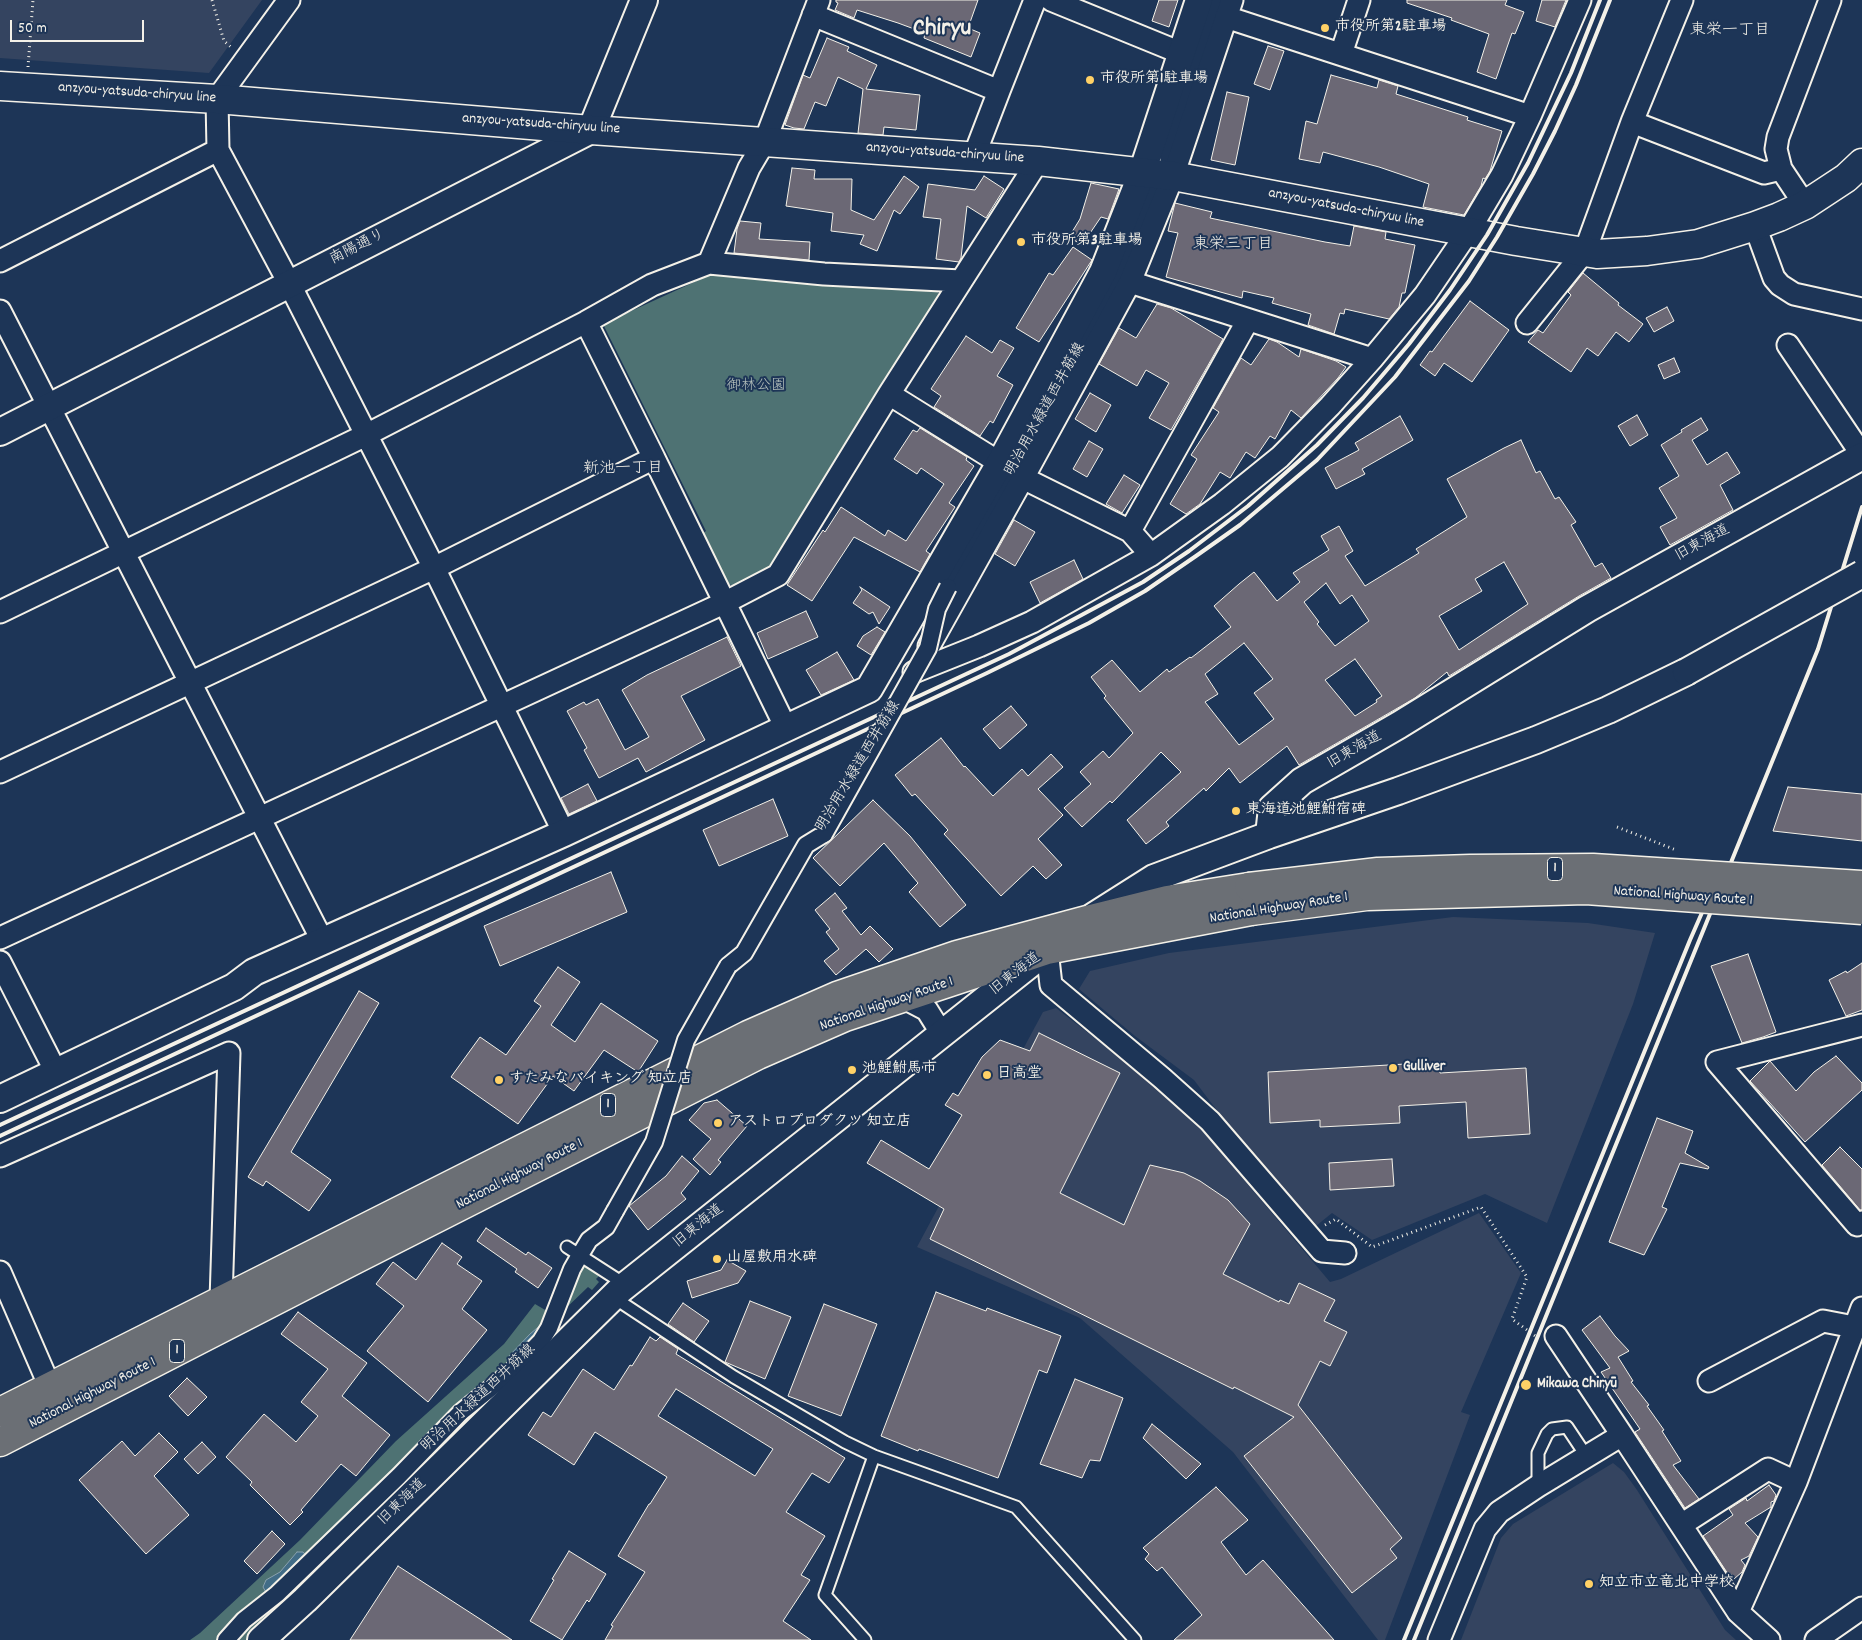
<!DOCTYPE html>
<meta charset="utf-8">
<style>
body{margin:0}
#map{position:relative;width:1862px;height:1640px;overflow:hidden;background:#1d3557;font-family:Dekko,sans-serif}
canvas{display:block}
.scale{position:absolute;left:10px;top:20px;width:134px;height:22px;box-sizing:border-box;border:2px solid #f4f1e8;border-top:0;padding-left:6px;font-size:15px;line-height:18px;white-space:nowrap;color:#f4f1e8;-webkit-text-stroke:4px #1d3557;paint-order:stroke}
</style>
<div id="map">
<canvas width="1862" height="1640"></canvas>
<div class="scale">50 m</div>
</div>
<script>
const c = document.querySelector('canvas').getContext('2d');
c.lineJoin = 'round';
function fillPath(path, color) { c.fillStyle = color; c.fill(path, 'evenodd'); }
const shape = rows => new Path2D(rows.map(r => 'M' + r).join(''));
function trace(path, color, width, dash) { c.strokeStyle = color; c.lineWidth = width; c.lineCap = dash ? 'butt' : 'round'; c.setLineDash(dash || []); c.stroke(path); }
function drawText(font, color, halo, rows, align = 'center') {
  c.font = font + ' Dekko,"Klee One",sans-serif'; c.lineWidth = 4; c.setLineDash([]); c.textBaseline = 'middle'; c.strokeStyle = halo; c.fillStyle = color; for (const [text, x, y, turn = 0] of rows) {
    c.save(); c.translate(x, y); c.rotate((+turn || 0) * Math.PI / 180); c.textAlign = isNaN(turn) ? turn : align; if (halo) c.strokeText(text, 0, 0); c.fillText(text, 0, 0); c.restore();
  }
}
fillPath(shape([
 [0,0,262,0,209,73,0,58],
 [1453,917,1588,923,1655,933,1633,1004,1547,1223,1485,1194,1372,1240,1332,1213,1316,1226,1249,1153,1194,1080,1135,1036,1079,989,1090,971,1169,953],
 [1056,1008,1180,1104,1330,1282,1341,1279,1479,1213,1521,1273,1461,1412,1470,1415,1385,1640,1378,1640,1233,1452,1080,1318,917,1247,1043,1012],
 [1613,1463,1624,1472,1637,1490,1725,1630,1736,1640,1461,1640,1501,1538,1513,1524]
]), '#344460');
fillPath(shape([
 [714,273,938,292,940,297,775,571,736,586,727,584,700,535,706,531,603,324],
 [580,1263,600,1275,596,1279,599,1282,592,1290,588,1287,563,1311],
 [535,1304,552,1314,560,1331,274,1615,247,1640,190,1640,200,1633,300,1540,396,1441,504,1344]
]), '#4e7273');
const water = shape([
 [543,1323,544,1325,530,1341,513,1356,509,1356,530,1334,543,1323],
 [297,1552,303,1552,308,1558,267,1594,263,1587,266,1580,280,1572,297,1552]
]);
fillPath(water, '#416c87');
trace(water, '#89a1ae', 1);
const building = shape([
 [836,0,978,0,968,28,980,33,971,57,924,38,925,33,898,23,857,10,854,18,835,10,838,3,836,2,836,0],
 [1159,0,1178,0,1169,27,1152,21,1159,0],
 [1407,0,1507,0,1505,5,1524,12,1515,34,1512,33,1496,79,1477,72,1489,34,1451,20,1452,18,1407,3,1407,0],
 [1542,0,1566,0,1555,27,1536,21,1542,0],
 [827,38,849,47,847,51,877,65,866,89,920,95,916,130,884,127,883,135,858,133,863,89,838,77,826,106,815,102,804,129,794,128,785,125,803,75,810,78,827,38],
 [1268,46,1284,51,1270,90,1254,84,1268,46],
 [1331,75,1377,88,1379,80,1398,86,1396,94,1468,117,1467,120,1502,131,1490,171,1485,179,1483,178,1481,186,1464,215,1423,207,1429,184,1379,167,1323,152,1320,163,1299,159,1306,121,1317,124,1331,75],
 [1227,92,1249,97,1235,165,1211,160,1227,92],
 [792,168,815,170,814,179,852,179,851,210,874,220,904,176,919,187,900,214,894,210,877,251,860,244,864,235,831,231,833,213,786,206,792,168],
 [984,176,1004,189,986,218,967,206,961,258,959,262,936,259,941,219,923,217,928,184,975,190,984,176],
 [1091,183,1119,189,1108,219,1101,217,1082,245,1069,237,1080,219,1091,183],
 [1175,203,1212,212,1210,218,1325,242,1350,246,1354,226,1386,232,1385,239,1415,245,1405,293,1402,293,1399,307,1389,319,1345,309,1344,314,1340,313,1334,334,1308,325,1311,314,1272,303,1274,298,1243,291,1242,298,1166,277,1178,233,1168,231,1175,203],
 [740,221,761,223,759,239,810,242,809,260,734,253,737,229,740,221],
 [1073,247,1092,260,1039,342,1016,328,1049,273,1053,275,1073,247],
 [1583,273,1619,303,1618,305,1643,324,1629,342,1616,332,1598,356,1587,348,1571,372,1528,342,1538,330,1543,333,1571,295,1568,292,1583,273],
 [1470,301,1509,330,1472,382,1444,363,1435,376,1420,365,1430,351,1432,352,1470,301],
 [1157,304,1171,308,1223,339,1171,430,1149,418,1169,383,1146,370,1137,386,1099,364,1119,328,1136,338,1157,304],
 [1667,307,1674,321,1654,332,1646,318,1667,307],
 [966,336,992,353,1000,340,1014,348,997,376,1013,385,993,423,990,421,980,436,934,407,941,396,931,389,966,336],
 [1269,339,1277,342,1299,357,1301,349,1336,361,1346,367,1338,378,1301,418,1291,410,1275,439,1270,436,1255,458,1246,452,1230,478,1220,472,1200,504,1186,514,1170,504,1197,459,1191,455,1219,412,1213,408,1241,358,1251,365,1269,339],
 [1674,358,1680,372,1664,379,1658,365,1674,358],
 [1090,393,1111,405,1096,432,1075,419,1090,393],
 [1637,415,1648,435,1630,446,1618,426,1637,415],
 [1400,416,1413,440,1362,469,1365,474,1336,489,1325,468,1359,450,1355,443,1400,416],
 [1701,418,1708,430,1692,440,1707,465,1727,452,1740,473,1720,485,1733,510,1670,545,1660,527,1677,518,1659,488,1679,476,1661,445,1682,432,1681,430,1701,418],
 [920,428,967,457,966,460,974,466,949,503,955,507,926,551,930,554,920,572,854,537,812,601,787,585,823,530,825,532,841,507,885,536,888,530,906,541,944,484,921,468,917,474,894,459,913,430,917,432,920,428],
 [1521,440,1536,473,1540,471,1555,499,1559,497,1576,522,1571,525,1595,567,1602,563,1611,578,1579,596,1449,676,1447,672,1415,698,1299,765,1287,746,1240,783,1229,768,1206,791,1204,788,1166,822,1169,826,1146,844,1127,820,1181,772,1161,752,1112,803,1110,801,1082,827,1064,808,1091,784,1080,772,1103,751,1109,758,1133,733,1104,698,1106,696,1091,677,1112,660,1140,692,1167,669,1169,672,1190,657,1191,658,1231,627,1214,606,1239,584,1254,572,1277,601,1300,582,1293,573,1329,550,1321,536,1339,526,1353,551,1345,556,1365,586,1419,553,1416,549,1467,517,1447,479,1504,448,1521,440],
 [1504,562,1528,604,1459,650,1439,616,1482,591,1475,579,1504,562],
 [1326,583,1340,604,1352,595,1369,621,1335,646,1317,624,1319,622,1304,602,1326,583],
 [1244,643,1273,679,1254,693,1274,719,1239,745,1205,702,1218,694,1205,674,1244,643],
 [1355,659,1382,696,1376,700,1377,702,1355,716,1325,680,1355,659],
 [1089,441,1103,449,1087,477,1073,469,1089,441],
 [1124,475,1140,485,1122,513,1106,504,1124,475],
 [1014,520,1035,532,1015,566,995,554,1014,520],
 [1074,560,1083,579,1040,603,1030,582,1074,560],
 [860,587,890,607,879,624,873,612,869,614,853,603,862,590,860,587],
 [806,611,818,637,768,659,757,633,806,611],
 [877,627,885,632,871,655,857,646,863,636,877,627],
 [727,637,741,666,681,696,705,740,646,772,638,758,599,778,584,750,587,748,567,711,584,702,586,705,598,699,625,750,649,737,622,690,647,675,727,637],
 [837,652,854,680,821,695,806,670,837,652],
 [1011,706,1027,725,1000,749,983,729,1011,706],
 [941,738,964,767,965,766,993,796,1022,769,1028,776,1051,754,1063,767,1038,789,1063,815,1038,839,1062,865,1046,879,1033,866,1001,896,944,834,948,830,915,794,912,796,895,775,941,738],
 [588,784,597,801,569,814,561,798,588,784],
 [1788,787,1862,794,1862,841,1773,831,1788,787],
 [773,799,788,836,719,866,703,830,773,799],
 [873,800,910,836,966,905,940,927,909,892,918,883,884,843,840,886,813,858,873,800],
 [611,872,627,912,500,966,484,926,611,872],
 [835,893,847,908,842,911,861,935,870,926,893,949,879,962,866,949,836,975,824,961,839,949,826,932,830,929,815,910,835,893],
 [1748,954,1776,1032,1763,1037,1742,1043,1711,966,1748,954],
 [1862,963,1862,1010,1846,1016,1829,980,1846,971,1847,973,1862,963],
 [558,967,580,982,551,1025,575,1042,601,1003,658,1041,638,1072,604,1050,574,1091,553,1076,518,1124,451,1077,480,1037,506,1055,541,1006,534,1001,558,967],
 [359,991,379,1003,291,1152,331,1180,309,1211,266,1181,263,1186,248,1177,359,991],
 [1039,1033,1120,1073,1060,1193,1124,1225,1150,1165,1184,1173,1200,1181,1228,1200,1250,1224,1223,1274,1279,1302,1280,1300,1289,1304,1299,1283,1335,1300,1324,1321,1347,1332,1330,1366,1320,1361,1298,1405,1402,1538,1390,1549,1397,1558,1352,1593,1244,1456,1294,1417,1234,1387,1233,1389,930,1239,944,1209,867,1163,881,1140,929,1169,962,1115,945,1105,953,1093,958,1096,982,1057,1000,1040,1030,1051,1039,1033],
 [1836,1056,1862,1083,1862,1090,1805,1142,1750,1081,1770,1061,1796,1091,1814,1072,1836,1056],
 [1440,1062,1440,1073,1526,1068,1530,1134,1468,1138,1466,1102,1399,1106,1400,1123,1320,1127,1320,1120,1270,1123,1268,1072,1440,1062],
 [717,1100,747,1126,718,1160,721,1162,710,1175,693,1159,711,1139,689,1120,704,1103,717,1100],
 [1657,1118,1693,1131,1685,1153,1709,1167,1708,1169,1680,1163,1662,1207,1667,1209,1644,1255,1609,1242,1657,1118],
 [1840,1147,1862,1169,1862,1210,1860,1210,1822,1165,1840,1147],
 [682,1156,699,1171,681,1193,686,1199,648,1230,629,1206,666,1176,682,1156],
 [1392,1159,1394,1186,1330,1190,1329,1163,1392,1159],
 [486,1228,526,1255,528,1252,552,1268,538,1288,515,1272,517,1269,477,1241,486,1228],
 [442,1243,462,1257,457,1264,482,1281,462,1309,487,1330,428,1402,367,1351,404,1306,376,1284,393,1262,416,1280,442,1243],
 [727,1260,746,1271,738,1283,692,1298,687,1281,721,1270,727,1260],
 [936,1292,986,1311,987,1308,1061,1336,1047,1373,1039,1370,998,1478,919,1449,918,1451,881,1436,936,1292],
 [750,1301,791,1317,765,1379,725,1362,750,1301],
 [683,1303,709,1321,694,1342,668,1324,683,1303],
 [824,1304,877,1324,841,1416,788,1396,824,1304],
 [298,1312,367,1363,342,1396,390,1435,356,1476,341,1464,301,1510,303,1512,290,1525,250,1485,252,1482,226,1457,264,1414,296,1442,318,1416,301,1402,328,1369,281,1334,298,1312],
 [1600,1316,1615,1336,1629,1351,1618,1357,1633,1381,1631,1382,1649,1405,1647,1406,1664,1430,1662,1431,1681,1461,1673,1465,1699,1499,1685,1508,1635,1432,1640,1429,1601,1372,1610,1368,1582,1330,1600,1316],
 [650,1337,656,1341,660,1337,678,1349,676,1354,845,1458,829,1483,812,1473,786,1512,825,1536,801,1575,810,1580,783,1621,811,1640,605,1640,613,1626,611,1625,645,1572,618,1556,649,1504,650,1504,667,1477,595,1432,574,1465,528,1435,543,1412,551,1417,583,1369,614,1390,630,1365,632,1366,650,1337],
 [676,1389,773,1449,755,1476,658,1416,676,1389],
 [187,1378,207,1397,188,1416,169,1396,187,1378],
 [1075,1379,1123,1398,1100,1461,1090,1460,1082,1478,1040,1464,1075,1379],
 [1152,1424,1201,1464,1186,1479,1143,1438,1152,1424],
 [159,1433,178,1452,154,1476,189,1515,146,1554,79,1480,122,1441,135,1456,159,1433],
 [202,1442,216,1457,198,1474,184,1459,202,1442],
 [1769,1485,1776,1495,1774,1501,1771,1502,1771,1507,1745,1523,1758,1537,1749,1556,1741,1560,1745,1565,1742,1572,1734,1579,1730,1573,1728,1574,1703,1536,1733,1515,1729,1509,1746,1498,1747,1501,1769,1485],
 [1216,1487,1248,1520,1221,1542,1246,1575,1263,1560,1334,1640,1174,1640,1202,1615,1162,1567,1157,1571,1145,1559,1149,1554,1143,1548,1216,1487],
 [272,1531,285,1544,257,1574,244,1561,272,1531],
 [569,1551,606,1574,589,1602,587,1600,562,1640,530,1621,554,1580,552,1579,569,1551],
 [398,1566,480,1619,512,1640,350,1640,398,1566]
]);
fillPath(building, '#6b6875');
trace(building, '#f4f1e8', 1);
const service = shape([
 [567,1247,626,1285],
 [613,1297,734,1377,845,1442,874,1456,1016,1507,1135,1640],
 [1538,1486,1538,1453,1547,1434,1552,1429,1567,1427,1587,1457],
 [865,1640,825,1595,874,1456]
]);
const pedestrian = shape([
 [1168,157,1218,0],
 [948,587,1114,289,1155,190],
 [728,966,744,953,806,845,824,834],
 [226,1640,244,1620,277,1594,399,1476,461,1412,512,1371,541,1341,549,1328,572,1269,580,1255,589,1240,606,1227,615,1211]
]);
const minor = shape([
 [289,0,217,99,218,150,289,283,434,568,564,833],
 [1051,0,1181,53],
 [813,15,999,91,974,156],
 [1226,17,1530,116],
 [1341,54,1359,0],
 [999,91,1035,0],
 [1632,122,1764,173,1781,169],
 [1805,205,1781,169,1776,149,1778,137,1830,0],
 [1755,226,1774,278,1780,285,1794,294,1862,309],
 [0,261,218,150],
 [709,263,749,168,765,141,819,0],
 [1130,282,1372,359],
 [0,311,322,940],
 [1527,323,1585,251,1632,122,1682,0],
 [1788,345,1862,455],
 [889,394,1000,463],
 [654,458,786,728],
 [1023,478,1130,531],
 [1151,555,1130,531,1248,320],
 [0,612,366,435,586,322,652,285,709,263,824,274,961,281],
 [929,646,1023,478,1130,282,1173,176,1232,0],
 [914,672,979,646,1032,622,1151,555,1222,504,1280,457,1330,406,1372,359,1425,295,1468,232,1502,175,1530,116,1580,0],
 [0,772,434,568,654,458,586,322],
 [0,938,726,602,778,575,889,394,1038,161],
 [1047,950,1051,985,1162,1078,1210,1121,1322,1251,1345,1253],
 [0,962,56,1072],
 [904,998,927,1010,942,1034],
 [1862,1025,1717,1062,1857,1225,1862,1222],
 [0,1156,229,1053,221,1300],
 [0,1272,50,1387],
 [1556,1336,1622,1435],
 [1709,1381,1823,1321,1854,1327],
 [1681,1525,1768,1469,1796,1482],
 [1738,1612,1796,1482,1862,1308],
 [1439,1640,1485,1529,1499,1512,1538,1486,1622,1435,1738,1612,1769,1640],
 [1816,1640,1862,1608]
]);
const tertiary = shape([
 [0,432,591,130,644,0],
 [1269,835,1272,808,1302,781,1399,725,1587,609,1862,456],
 [1094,916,1154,878,1269,835,1398,791,1536,740,1608,710,1686,672],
 [0,1099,234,987,254,972,564,833,869,689,1000,463,1103,272,1142,173,1199,0],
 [261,1640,305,1600,621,1289,1045,952]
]);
const secondary = shape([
 [0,86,217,99,591,130,1038,161,1173,176,1516,241,1597,254,1647,251,1698,244,1755,226,1779,217,1805,205,1846,178,1862,163]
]);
const trunk = shape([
 [0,1412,748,1035,837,996,957,955,1087,920,1167,900,1249,887],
 [0,1442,354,1260,758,1055,845,1017,1047,950,1251,911]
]);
trace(service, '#f4f1e8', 15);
trace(pedestrian, '#f4f1e8', 20);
trace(minor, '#f4f1e8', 25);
trace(tertiary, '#f4f1e8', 30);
trace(secondary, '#f4f1e8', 31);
trace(trunk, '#f4f1e8', 31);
trace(shape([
 [212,0,224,41,232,48],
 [28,67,33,0],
 [1617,827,1676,850],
 [1325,1225,1336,1219,1372,1247,1481,1207,1527,1277,1512,1319,1538,1338]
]), '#f4f1e8', 3, [1, 4]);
trace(service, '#1d3557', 11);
trace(pedestrian, '#1d3557', 16);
trace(minor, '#1d3557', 21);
trace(tertiary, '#1d3557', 26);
trace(secondary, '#1d3557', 28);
trace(trunk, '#6b6f75', 28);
trace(shape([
 [0,1125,1009,654,1143,582,1189,551,1248,506,1317,445,1363,398,1409,344,1450,290,1487,235,1528,163,1571,73,1600,0],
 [0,1136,987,673,1089,623,1145,591,1196,556,1240,525,1317,460,1395,377,1469,281,1497,237,1533,174,1555,131,1576,85,1610,0],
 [1404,1640,1690,940,1722,867],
 [1414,1640,1818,649,1862,507]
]), '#f4f1e8', 4);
const pedestrianBridge = shape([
 [824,834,928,648,937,609,948,587],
 [615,1211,654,1142,686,1040,728,966]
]);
const tertiaryBridge = shape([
 [1686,672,1862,574]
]);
const trunkBridge = shape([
 [1249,887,1378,872,1470,869,1593,868,1862,885],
 [1251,911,1367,896,1586,890,1862,910]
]);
trace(pedestrianBridge, '#f4f1e8', 20, []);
trace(tertiaryBridge, '#f4f1e8', 30, []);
trace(trunkBridge, '#f4f1e8', 31, []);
trace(pedestrianBridge, '#1d3557', 16);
trace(tertiaryBridge, '#1d3557', 26);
trace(trunkBridge, '#6b6f75', 28);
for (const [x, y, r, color] of [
 [1325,28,5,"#ffd166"],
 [1090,80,5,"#ffd166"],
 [1021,242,5,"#ffd166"],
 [1236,811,5,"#ffd166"],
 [1393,1068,5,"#ffd166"],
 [852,1070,5,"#ffd166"],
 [987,1075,5,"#ffd166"],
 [499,1080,5,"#ffd166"],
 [718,1123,5,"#ffd166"],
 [717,1259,5,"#ffd166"],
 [1526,1385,6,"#ffd166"],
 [1589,1584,5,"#ffd166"]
]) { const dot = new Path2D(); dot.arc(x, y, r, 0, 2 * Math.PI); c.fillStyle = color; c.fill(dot); trace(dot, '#1d3557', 2); }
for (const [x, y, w] of [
 [1555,869,15],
 [608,1105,15],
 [177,1351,15]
]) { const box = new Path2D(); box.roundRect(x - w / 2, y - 11.5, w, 23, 4); c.fillStyle = '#1d3557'; c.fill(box); trace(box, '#f4f1e8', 1); }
drawText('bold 14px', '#f4f1e8', null, [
 ["1",1555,869],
 ["1",608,1105],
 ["1",177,1351]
]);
drawText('bold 15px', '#f4f1e8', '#1d3557', [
 ["市役所第2駐車場",1335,28],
 ["市役所第1駐車場",1100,80],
 ["市役所第3駐車場",1031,242],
 ["東海道池鯉鮒宿碑",1246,811],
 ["Gulliver",1403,1068],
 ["池鯉鮒馬市",862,1070],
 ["日高堂",997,1075],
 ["すたみなバイキング 知立店",509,1080],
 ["アストロプロダクツ 知立店",728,1123],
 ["山屋敷用水碑",727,1259],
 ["Mikawa Chiryū",1537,1385],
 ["知立市立竜北中学校",1599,1584]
], 'left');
drawText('15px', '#f4f1e8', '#1d3557', [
 ["anzyou-yatsuda-chiryuu line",137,94,4],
 ["anzyou-yatsuda-chiryuu line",541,125,4],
 ["anzyou-yatsuda-chiryuu line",945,154,4],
 ["anzyou-yatsuda-chiryuu line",1346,209,11],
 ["南陽通り",358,248,-27],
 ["明治用水緑道西井筋線",1046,410,-61],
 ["旧東海道",1703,544,-29],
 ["旧東海道",1355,751,-30],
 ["明治用水緑道西井筋線",859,767,-59],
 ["National Highway Route 1",1683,897,4],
 ["National Highway Route 1",1279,909,-9],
 ["旧東海道",1016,975,-38],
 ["National Highway Route 1",887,1005,-19],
 ["National Highway Route 1",520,1175,-27],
 ["旧東海道",699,1227,-39],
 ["National Highway Route 1",93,1394,-27],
 ["明治用水緑道西井筋線",479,1399,-43],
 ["旧東海道",403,1503,-44]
]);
drawText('15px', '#bac5bf', '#1d3557', [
 ["御林公園",756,387]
]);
drawText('16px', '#f4f1e8', '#1d3557', [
 ["東栄一丁目",1730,32],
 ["東栄三丁目",1233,246],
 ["新池一丁目",623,470]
]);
drawText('bold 25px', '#f4f1e8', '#1d3557', [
 ["Chiryu",942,31]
]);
</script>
